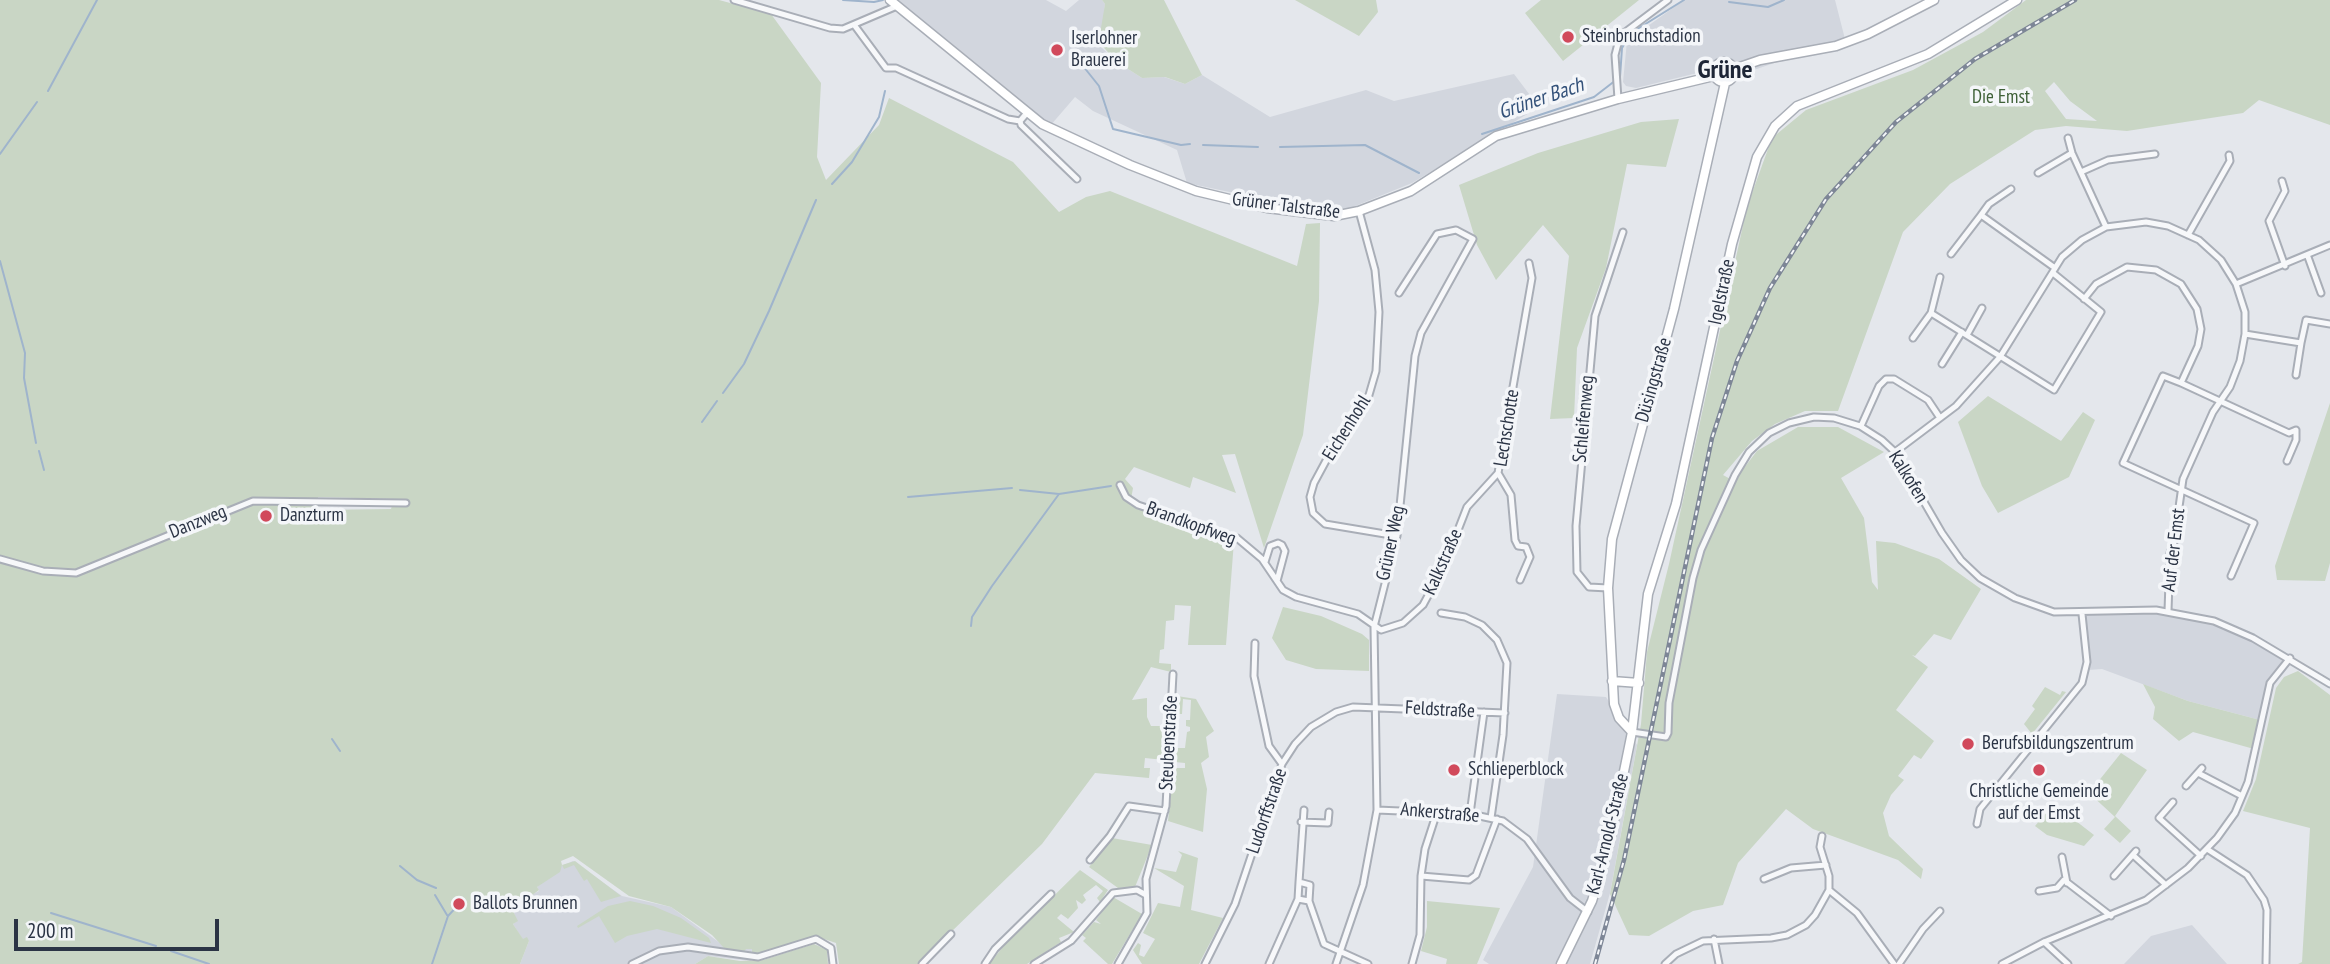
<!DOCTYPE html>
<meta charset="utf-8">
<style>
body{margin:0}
#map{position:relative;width:2330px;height:964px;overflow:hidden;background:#e4e7ec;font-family:"PT Sans Narrow",sans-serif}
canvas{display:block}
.scale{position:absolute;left:14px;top:919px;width:205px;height:32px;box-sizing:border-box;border:4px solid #2b3445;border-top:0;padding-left:9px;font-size:21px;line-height:24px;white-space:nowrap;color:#2b3445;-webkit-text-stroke:5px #f4f6f9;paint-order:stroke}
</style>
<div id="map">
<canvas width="2330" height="964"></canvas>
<div class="scale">200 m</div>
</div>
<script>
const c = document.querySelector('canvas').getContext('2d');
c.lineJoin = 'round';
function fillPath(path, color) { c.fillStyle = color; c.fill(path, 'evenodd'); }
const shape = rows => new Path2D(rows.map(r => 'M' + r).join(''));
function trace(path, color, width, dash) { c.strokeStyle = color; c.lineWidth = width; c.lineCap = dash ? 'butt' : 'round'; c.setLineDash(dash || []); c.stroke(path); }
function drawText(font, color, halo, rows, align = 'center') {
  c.font = font + ' "PT Sans Narrow",sans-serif'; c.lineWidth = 7; c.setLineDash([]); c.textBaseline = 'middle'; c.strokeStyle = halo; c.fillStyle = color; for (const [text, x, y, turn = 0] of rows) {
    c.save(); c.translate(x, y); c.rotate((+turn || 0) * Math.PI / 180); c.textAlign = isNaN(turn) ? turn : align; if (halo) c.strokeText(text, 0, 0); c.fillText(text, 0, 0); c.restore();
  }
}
fillPath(shape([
 [892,0,1046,0,1066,11,1079,0,1102,0,1105,4,1101,47,1117,62,1142,78,1164,77,1185,84,1202,75,1270,117,1366,90,1394,101,1514,74,1539,107,1412,183,1343,211,1286,204,1187,183,1177,150,1093,111,1075,97,1050,126],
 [1684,0,1835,0,1845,39,1739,75,1734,64,1636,88,1626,86,1623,82,1627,41],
 [2156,611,2222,625,2288,659,2269,683,2260,720,2188,701,2102,669,2088,670,2083,615],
 [1557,694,1606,697,1637,745,1610,893,1590,964,1489,964,1483,960,1533,867],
 [573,861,622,896,671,907,720,943,752,949,751,961,708,956,695,964,520,964,529,941,523,940,513,924,517,921,514,913,517,904,529,892,531,895,539,891,537,887,559,867],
 [2192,925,2227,964,2124,964,2151,936]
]), '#d2d6de');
fillPath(shape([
 [0,0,719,0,771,14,821,83,817,157,826,180,879,125,889,98,1013,162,1059,212,1086,197,1110,191,1297,266,1306,224,1320,223,1319,301,1303,435,1264,548,1235,454,1222,455,1236,493,1193,477,1190,488,1134,467,1125,479,1133,488,1130,505,1234,541,1226,645,1188,645,1191,606,1175,605,1174,620,1166,621,1164,649,1160,650,1159,663,1171,664,1171,672,1151,667,1132,700,1147,698,1147,717,1151,726,1160,726,1165,732,1164,760,1145,758,1144,768,1150,768,1149,778,1095,773,1042,844,918,964,839,964,836,943,815,936,763,954,752,953,752,949,746,949,743,953,737,953,725,949,712,935,671,907,629,896,573,856,561,861,562,865,575,861,621,896,601,902,587,879,584,881,574,865,564,869,562,865,560,872,537,887,539,890,531,896,529,893,517,904,514,913,518,921,513,924,523,939,527,937,529,941,520,964,0,964],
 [318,497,393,499,394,499,391,509,318,510],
 [1102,0,1164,0,1202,75,1185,84,1165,77,1142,78,1117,62,1094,37,1101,28,1105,4],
 [1295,0,1376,0,1378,12,1359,36],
 [1541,0,1639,0,1563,61,1525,13],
 [2026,0,2330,0,2330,125,2259,100,2243,113,2127,131,2066,126,2035,130,1950,184,1903,232,1838,411,1805,411,1775,424,1752,441,1723,475,1734,481,1757,451,1798,427,1838,427,1884,452,1841,478,1864,518,1872,582,1878,590,1876,541,1895,543,1939,559,1981,589,1951,640,1934,634,1915,656,1912,655,1928,667,1896,710,1934,741,1921,759,1914,755,1898,776,1904,780,1891,795,1883,813,1889,836,1923,869,1921,879,1898,860,1813,829,1786,809,1738,863,1723,905,1693,911,1649,936,1629,935,1610,894,1641,724,1647,652,1669,564,1747,207,1772,138,1806,110,1913,70,1983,32],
 [2054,82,2070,101,2097,121,2066,119,2045,91],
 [1679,119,1666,167,1627,164,1606,268,1577,348,1574,418,1550,419,1569,256,1543,225,1496,280,1477,245,1459,185,1538,153,1641,122],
 [1988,396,2061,441,2083,412,2095,420,2069,477,1998,513,1982,486,1958,422],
 [2330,403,2330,563,2325,581,2277,580,2275,566],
 [1283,607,1321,616,1362,634,1369,640,1369,671,1316,669,1286,660,1272,638],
 [2298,671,2330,695,2330,964,2298,964,2302,962,2310,828,2243,811,2256,779,2276,688,2284,677],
 [2143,684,2188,701,2260,720,2254,749,2193,732,2179,741,2153,719,2155,707],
 [2045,687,2060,695,2062,691,2066,692,2032,734,2024,724,2035,709,2032,706],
 [1177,696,1196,699,1214,731,1206,737,1209,757,1201,763,1207,789,1203,832,1168,821,1174,768,1185,768,1185,763,1175,762,1175,748,1185,748,1187,732,1190,731,1190,727,1186,726,1186,720,1190,720,1191,700,1183,699,1182,714,1176,714],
 [2121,753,2147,770,2115,816,2131,831,2120,843,2104,829,2115,817,2089,793],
 [2054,804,2094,835,2084,846,2047,835,2035,826],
 [1112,838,1152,845,1135,887,1118,888,1089,867],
 [1178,851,1198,858,1191,910,1223,918,1199,964,1142,964,1133,950,1138,943,1141,945,1139,955,1144,957,1155,939,1143,933,1158,903,1180,907,1184,886,1154,868,1176,872,1182,855],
 [1080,870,1108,890,1100,902,1097,898,1103,891,1096,885,1083,895,1086,900,1082,904,1076,900,1078,908,1068,919,1061,914,1057,918,1074,932,1059,938,1061,942,1027,964,989,964,1007,942],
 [1113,897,1142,914,1112,964,1108,964,1083,941,1086,938,1082,935,1094,922,1101,924,1096,920],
 [630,901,653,906,681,918,709,938,711,943,657,929,627,936,615,943,599,916,578,928,577,926,608,906],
 [1427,901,1500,908,1477,964,1446,964,1447,959,1421,951,1427,927],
 [814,944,827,950,828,964,695,964,708,956,740,961,763,960]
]), '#c9d6c5');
trace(shape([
 [843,0,874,2,883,0],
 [1729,2,1768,7,1784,0],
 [857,33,876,60],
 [1083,66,1099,86,1113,129,1181,145,1190,144],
 [1620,77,1622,48,1631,33,1684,0],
 [48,91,97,0],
 [1482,134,1594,97,1616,80],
 [1203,145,1258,147],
 [1280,147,1365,145,1419,173],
 [0,154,37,102],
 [832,184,852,162,879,117,885,91],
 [0,261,25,353,24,378,36,443],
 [723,393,744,364,769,311,816,200],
 [702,422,717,401],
 [39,451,44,470],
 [1020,490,1059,494],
 [908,497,1012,488],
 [971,626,972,617,992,586,1059,494,1111,486],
 [332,739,340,751],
 [400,866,417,880,436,888],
 [435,895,447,915],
 [51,913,156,946],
 [171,951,209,964],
 [432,964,448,916,459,904]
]), '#9fb4cc', 2);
const minor = shape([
 [734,0,830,28,843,29,897,6],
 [855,26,886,68,896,68,1008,119,1020,121],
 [1618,99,1615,55,1620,36,1668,0],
 [1026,114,1020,121,1021,125,1077,179],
 [2068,138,2072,153,2106,227],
 [2081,172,2108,160,2155,154],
 [2038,173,2072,153],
 [2282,181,2285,191,2269,221,2285,266],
 [1359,211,1375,270,1379,312,1376,371,1369,395,1335,444,1314,483,1310,497,1313,513,1325,524,1397,536],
 [1981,215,1989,204,2011,189],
 [2188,235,2230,161,2229,155],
 [1951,254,1981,215,2055,268],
 [2308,257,2321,293],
 [1940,277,1931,313,2054,390,2101,312,2053,273],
 [2236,284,2330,245],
 [2084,299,2096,284,2127,267,2156,270,2181,284,2197,309,2201,329,2198,346,2181,383,2289,433,2296,430,2296,440,2287,461],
 [2245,334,2301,343,2296,375],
 [1967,335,1982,308],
 [1913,338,1931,313],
 [2301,343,2306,320,2330,324],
 [1942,364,1962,332],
 [2181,383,2163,376,2123,463,2254,523,2231,576],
 [1861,426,1879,386,1886,379,1894,379,1928,400,1940,418],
 [1895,452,1956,406,2000,357,2062,257,2082,240,2106,227,2146,222,2168,226,2199,240,2221,260,2236,284,2245,312,2245,334,2240,361,2230,387,2213,412,2183,479,2174,542,2170,553,2168,611],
 [1120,485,1126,497,1138,505,1237,538,1262,559,1283,590,1296,597,1358,614,1381,630,1403,623,1423,605,1444,566,1467,507,1498,473],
 [0,559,43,571,76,573,253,501,406,503],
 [1265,562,1270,546,1278,543,1282,545,1285,551,1277,581],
 [1520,580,1530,557,1526,547,1518,546,1515,540,1511,495,1498,473,1532,278,1529,263],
 [1608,588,1589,587,1577,572,1576,526,1595,316,1623,232],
 [1441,613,1465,617,1482,625,1497,640,1507,663,1503,735,1491,818],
 [1255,643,1254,676,1269,746,1282,764],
 [1632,732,1666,737,1668,733,1669,703,1693,578,1701,550,1735,475,1749,452,1769,433,1789,423,1814,417,1834,418,1860,426,1882,440,1895,452,1942,533,1961,560,1980,578,2015,598,2054,612,2156,610,2214,621,2253,638,2330,684],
 [2198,773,2242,796],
 [2186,786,2202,768],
 [2173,802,2159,818,2201,856],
 [1377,810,1470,814,1503,821,1527,839,1570,898,1588,912],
 [1470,814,1484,712],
 [1301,822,1328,823,1329,812],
 [1977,824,1980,809,2082,683,2087,662,2082,614],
 [2207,849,2247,875,2264,900,2267,910,2266,963],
 [2133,855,2166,885],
 [2062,857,2067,883],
 [1090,860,1110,836,1129,806,1165,811],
 [1421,876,1469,880,1476,875,1497,819],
 [2114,876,2136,851],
 [1764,879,1791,868,1826,865],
 [1299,882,1304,810],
 [1829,890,1857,913,1894,964],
 [2039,891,2057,888,2064,880,2111,916],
 [1309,901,1310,885,1299,882,1298,899,1309,901,1324,944,1368,964],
 [1714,939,1719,964],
 [2044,942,2068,964],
 [632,964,659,951,688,947,758,957,816,939,831,948,833,964],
 [922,964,951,934],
 [985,964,995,949,1051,894],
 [1034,964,1071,941,1113,893,1137,890,1146,895],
 [1118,964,1147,913,1146,879,1166,806,1173,674],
 [1205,964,1235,904,1282,764,1295,744,1311,727,1336,712,1353,707,1505,713],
 [1269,964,1298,899],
 [1336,964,1363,885,1377,810,1374,627,1397,536,1415,356,1421,333,1473,239,1456,230,1437,234,1399,293],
 [1412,964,1420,935,1421,876,1425,849,1437,812],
 [1665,964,1676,954,1703,941,1771,938,1787,935,1806,925,1815,915,1829,890,1829,876,1820,847,1822,836],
 [1899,964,1923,929,1940,911],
 [2002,964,2044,942,2146,900,2188,868,2217,838,2235,813,2248,782,2270,683,2290,658]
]);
const secondary = shape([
 [890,0,1042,124,1130,165,1196,191,1267,208,1334,216,1359,211,1411,191,1496,136,1618,99,1714,76],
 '1714 72a10 10 0 1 1 20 0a10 10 0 1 1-20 0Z',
 [1734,69,1760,60,1836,46,1868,34,1934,0],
 [1612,681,1639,683],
 [1632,732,1619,718,1614,704,1608,588,1612,539,1674,309,1725,83],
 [1561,964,1592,901,1609,845,1632,732,1648,594,1676,504,1732,244,1757,157,1775,126,1797,106,1928,54,2017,0]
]);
trace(minor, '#a9aeb7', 9);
trace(secondary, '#a9aeb7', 11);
trace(minor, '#f7f8fa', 5);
trace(secondary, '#fff', 8);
const rail = shape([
 [1595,964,1624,860,1712,438,1737,361,1770,288,1826,199,1896,122,1975,59,2075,0]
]);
trace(rail, '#7d8696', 4.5);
trace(rail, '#f4f6f9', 2, [5]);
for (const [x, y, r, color] of [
 [1568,37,7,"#d1495b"],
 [1057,50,7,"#d1495b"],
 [266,516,7,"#d1495b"],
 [1968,744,7,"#d1495b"],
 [1454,770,7,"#d1495b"],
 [2039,770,7,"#d1495b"],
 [459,904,7,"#d1495b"]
]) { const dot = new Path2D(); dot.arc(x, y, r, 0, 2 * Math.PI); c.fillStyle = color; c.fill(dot); trace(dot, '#f4f6f9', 2.5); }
drawText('19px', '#2b3445', '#f4f6f9', [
 ["Steinbruchstadion",1582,37],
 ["Iserlohner",1071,39],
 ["Brauerei",1071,61],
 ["Danzturm",280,516],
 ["Berufsbildungszentrum",1982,744],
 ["Schlieperblock",1468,770],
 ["Christliche Gemeinde",2039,792,"center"],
 ["auf der Emst",2039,814,"center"],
 ["Ballots Brunnen",473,904]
], 'left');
drawText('19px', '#3f6138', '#f4f6f9', [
 ["Die Emst",2001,98]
]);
drawText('19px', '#2b3445', '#f4f6f9', [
 ["Grüner Talstraße",1286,206,7],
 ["Igelstraße",1722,292,-78],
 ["Düsingstraße",1654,380,-74],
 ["Schleifenweg",1584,419,-85],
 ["Eichenhohl",1347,428,-58],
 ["Lechschotte",1507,428,-81],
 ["Kalkofen",1908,477,58],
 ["Danzweg",198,522,-22],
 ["Brandkopfweg",1191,524,20],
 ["Grüner Weg",1391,543,-78],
 ["Auf der Emst",2174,550,-83],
 ["Kalkstraße",1443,562,-66],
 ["Feldstraße",1440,710,3],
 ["Steubenstraße",1169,743,-87],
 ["Ludorffstraße",1267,811,-71],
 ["Ankerstraße",1440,813,5],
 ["Karl-Arnold-Straße",1608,834,-76]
]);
drawText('italic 21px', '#34527a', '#f4f6f9', [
 ["Grüner Bach",1541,99,-19]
]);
drawText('bold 26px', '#1d2536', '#f4f6f9', [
 ["Grüne",1725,71]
]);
</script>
